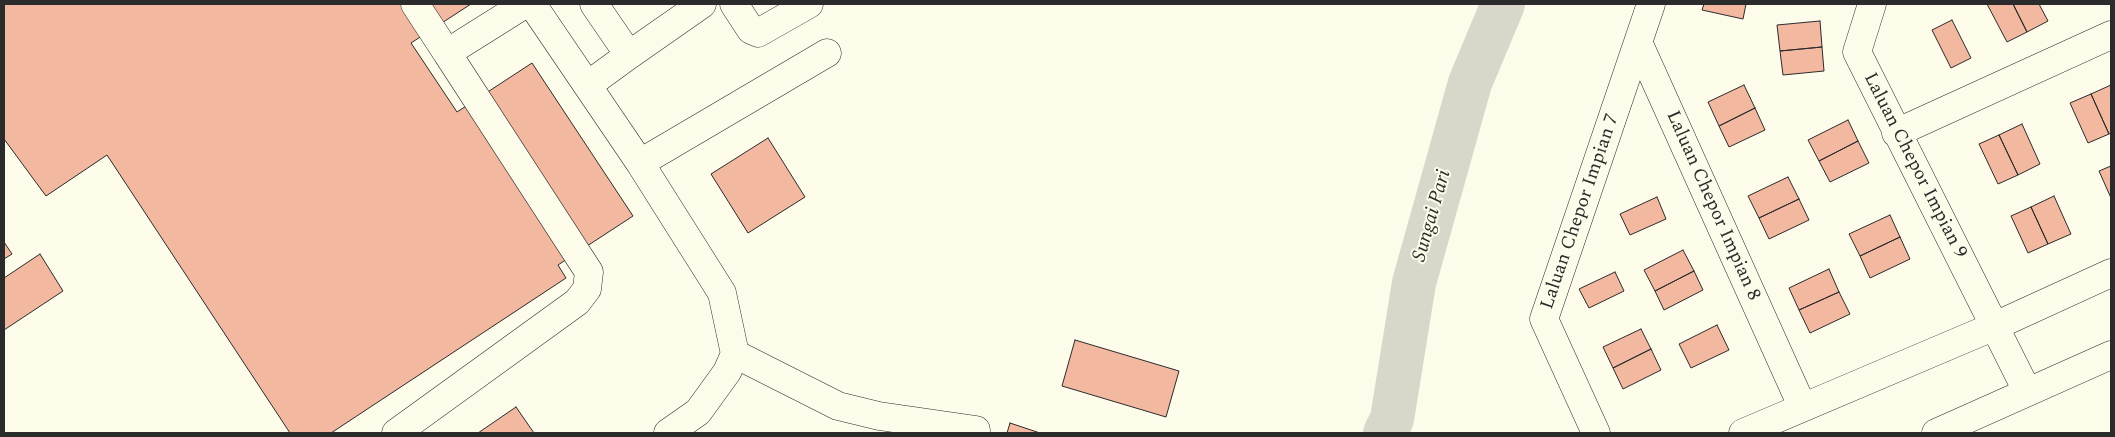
<!DOCTYPE html>
<style>
body{margin:0}
#map{position:relative;width:2115px;height:437px;overflow:hidden;background:#fdfbea;font-family:Spectral,serif}
canvas{display:block}
.frame{position:absolute;inset:0;border:5px solid #2b2b2b;pointer-events:none}
</style>
<div id="map">
<canvas width="2115" height="437"></canvas>
<div class="frame"></div>
</div>
<script>
const c = document.querySelector('canvas').getContext('2d');
c.lineJoin = 'round';
const shape = rows => new Path2D(rows.map(r => 'M' + r).join(''));
function trace(path, color, width, dash) { c.strokeStyle = color; c.lineWidth = width; c.lineCap = dash ? 'butt' : 'round'; c.setLineDash(dash || []); c.stroke(path); }
function fillPath(path, color) { c.fillStyle = color; c.fill(path, 'evenodd'); }
function drawText(font, color, halo, rows, align = 'center') {
  c.font = font + ' Spectral,serif'; c.lineWidth = 4; c.setLineDash([]); c.textBaseline = 'middle'; c.strokeStyle = halo; c.fillStyle = color; for (const [text, x, y, turn = 0] of rows) {
    c.save(); c.translate(x, y); c.rotate((+turn || 0) * Math.PI / 180); c.textAlign = isNaN(turn) ? turn : align; if (halo) c.strokeText(text, 0, 0); c.fillText(text, 0, 0); c.restore();
  }
}
trace(shape([
 [1385,433,1392,419,1414,283,1470,83,1503,4]
]), '#d8d7c9', 44);
const building = shape([
 [4,4,471,4,411,43,457,112,532,63,633,216,558,265,566,278,331,433,290,433,107,155,46,196,4,139,4,4],
 [1704,4,1746,4,1743,19,1702,10,1704,4],
 [1987,4,2013,4,2027,32,2007,42,1987,4],
 [2013,4,2039,4,2048,21,2027,32,2013,4],
 [1952,20,1971,58,1951,68,1932,30,1952,20],
 [1820,21,1822,47,1780,51,1777,25,1820,21],
 [1822,47,1824,71,1783,75,1780,51,1822,47],
 [1744,85,1755,108,1719,126,1708,102,1744,85],
 [2111,85,2111,133,2109,134,2091,94,2111,85],
 [2091,94,2109,134,2088,143,2070,103,2091,94],
 [1755,108,1765,130,1729,147,1719,126,1755,108],
 [1848,120,1858,141,1819,161,1808,140,1848,120],
 [2022,124,2040,164,2018,175,1999,135,2022,124],
 [1999,135,2018,175,1998,184,1979,144,1999,135],
 [768,138,805,197,748,233,711,174,768,138],
 [1858,141,1869,163,1830,182,1819,161,1858,141],
 [2111,166,2111,198,2099,171,2111,166],
 [1788,177,1799,199,1759,218,1748,196,1788,177],
 [2054,196,2071,234,2048,244,2031,207,2054,196],
 [1657,197,1666,219,1630,235,1620,214,1657,197],
 [1799,199,1809,220,1769,239,1759,218,1799,199],
 [2031,207,2048,244,2028,253,2011,216,2031,207],
 [1890,215,1900,237,1860,256,1849,234,1890,215],
 [1900,237,1910,259,1870,278,1860,256,1900,237],
 [4,242,12,254,4,259,4,242],
 [1683,250,1694,271,1655,291,1644,270,1683,250],
 [40,254,63,291,4,330,4,278,40,254],
 [1829,269,1839,292,1799,310,1789,288,1829,269],
 [1694,271,1703,290,1664,310,1655,291,1694,271],
 [1615,272,1624,291,1589,308,1579,289,1615,272],
 [1839,292,1850,314,1810,333,1799,310,1839,292],
 [1717,325,1729,350,1691,368,1679,344,1717,325],
 [1641,329,1651,349,1613,368,1603,347,1641,329],
 [1075,340,1179,371,1166,417,1062,386,1075,340],
 [1651,349,1661,370,1623,389,1613,368,1651,349],
 [516,407,534,433,478,433,516,407],
 [1010,423,1040,433,1007,433,1010,423]
]);
fillPath(building, '#f2b8a0');
trace(building, '#2b2b2b', 1);
const minor = shape([
 [415,4,447,53,525,4],
 [532,4,640,163,722,293,735,354,727,372,698,412,668,433],
 [734,4,751,30,758,33,809,4],
 [1872,4,1857,52,2027,391],
 [1638,42,1802,406],
 [629,55,702,4],
 [588,85,629,55,594,4],
 [1896,133,2111,35],
 [640,163,827,53],
 [735,354,838,406,879,416,976,430],
 [396,433,577,302,587,289,589,272,447,53],
 [1596,433,1544,319,1651,4],
 [1743,433,1995,326,2111,273],
 [1936,433,2111,355]
]);
trace(minor, '#2b2b2b', 29);
trace(minor, '#fdfbea', 28);
drawText('19px', '#2b2b2b', '#fdfbea', [
 ["Laluan Chepor Impian 9",1914,166,63],
 ["Laluan Chepor Impian 8",1712,206,66],
 ["Laluan Chepor Impian 7",1581,212,-71]
]);
drawText('italic 20px', '#2b2b2b', '#fdfbea', [
 ["Sungai Pari",1433,216,-74]
]);
</script>
